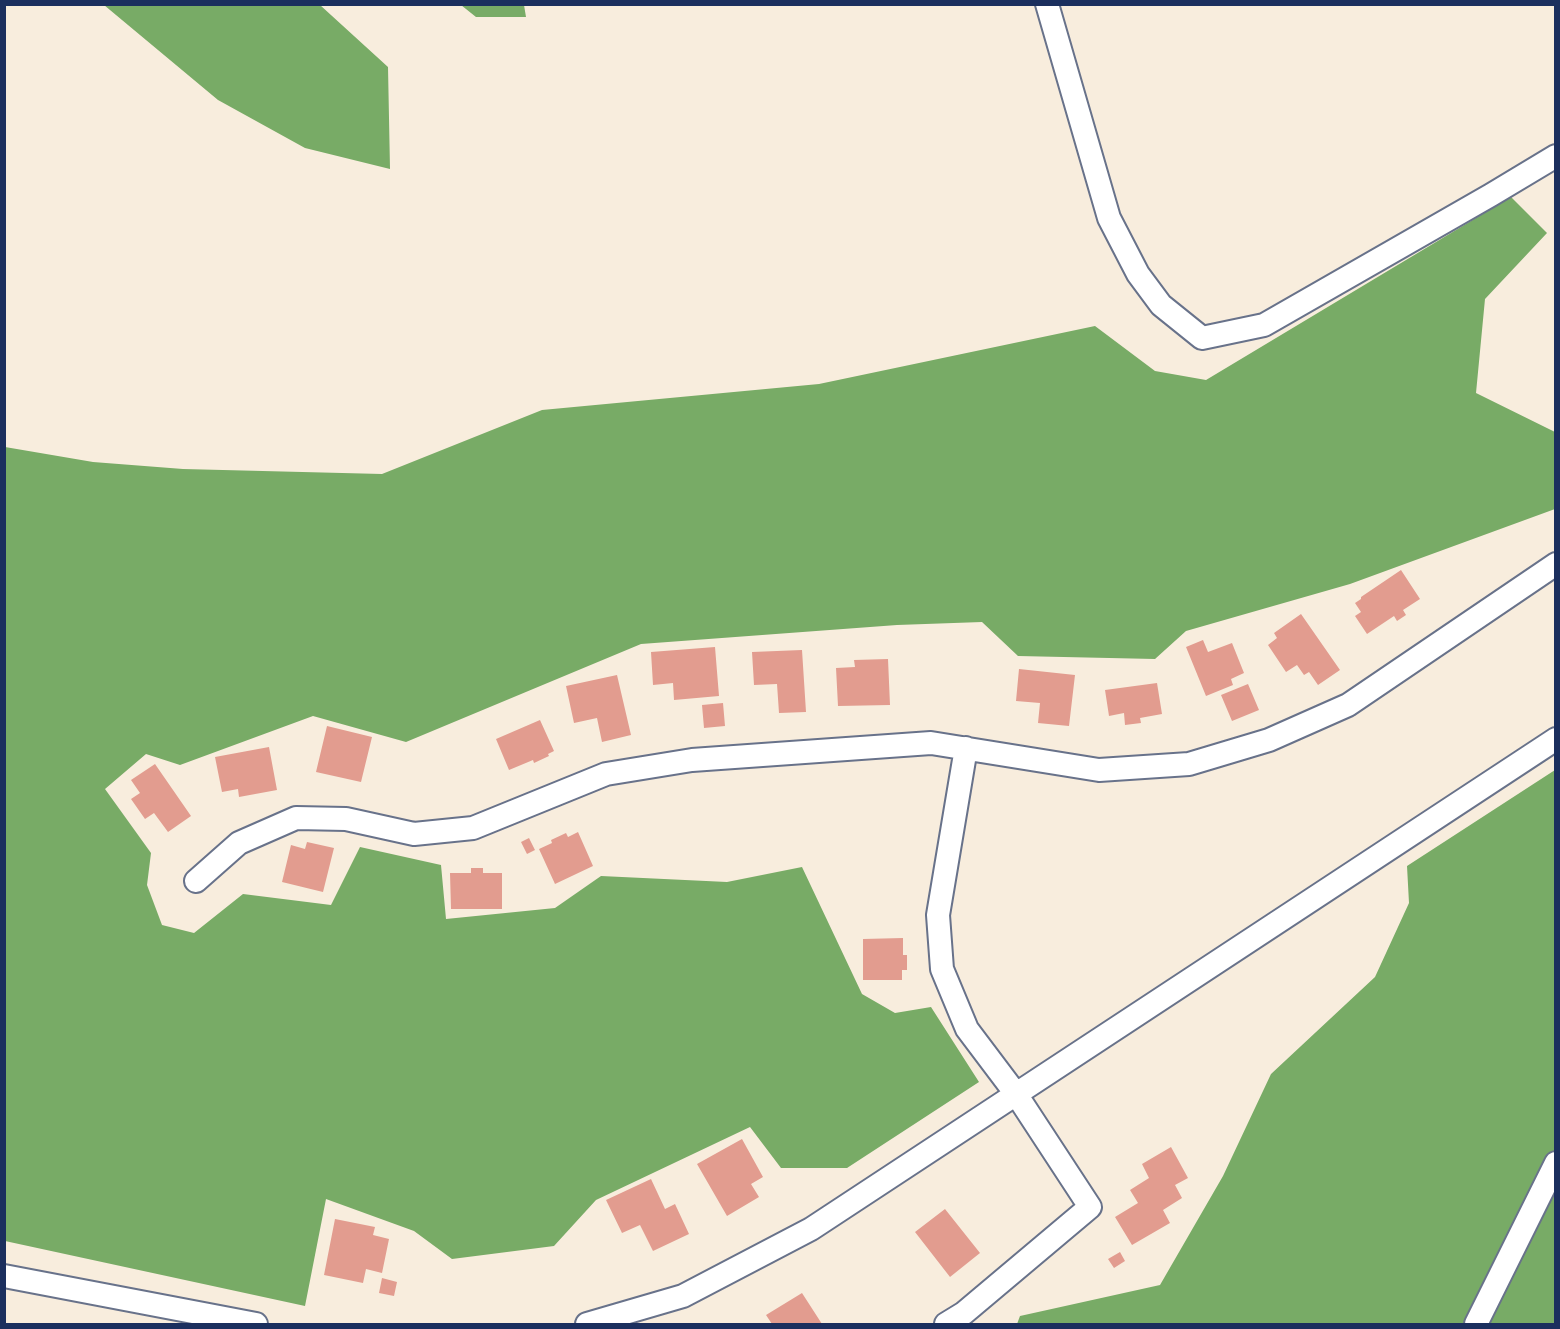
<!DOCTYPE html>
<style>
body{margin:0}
#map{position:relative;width:1560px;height:1329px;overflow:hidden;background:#f8eddd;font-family:Dekko,sans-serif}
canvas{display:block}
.frame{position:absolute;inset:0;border:6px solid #1b2f5e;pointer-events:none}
</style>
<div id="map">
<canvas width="1560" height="1329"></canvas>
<div class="frame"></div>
</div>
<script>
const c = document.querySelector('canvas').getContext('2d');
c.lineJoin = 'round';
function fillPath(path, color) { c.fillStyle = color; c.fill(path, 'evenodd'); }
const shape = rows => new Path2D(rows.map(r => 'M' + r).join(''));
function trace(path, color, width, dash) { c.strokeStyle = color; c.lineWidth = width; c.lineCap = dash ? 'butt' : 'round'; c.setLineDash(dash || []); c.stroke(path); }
fillPath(shape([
 [104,5,320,5,388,67,390,169,305,148,218,100],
 [461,5,524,5,526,17,476,17],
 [1511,197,1547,233,1485,299,1476,393,1555,432,1555,509,1350,584,1186,631,1155,659,1018,656,982,622,897,625,641,644,406,742,313,716,180,765,146,754,105,789,151,853,147,885,162,925,194,933,243,894,331,905,360,847,441,865,446,919,555,908,601,876,727,882,802,867,862,994,895,1013,931,1007,979,1082,847,1168,781,1168,750,1127,596,1200,554,1246,452,1259,414,1231,326,1199,305,1306,5,1241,5,447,93,462,183,469,382,474,542,410,819,384,1095,326,1155,371,1206,380],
 [1555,770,1555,1324,1017,1324,1020,1316,1160,1285,1223,1176,1271,1074,1375,977,1409,903,1407,866]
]), '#78ab66');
fillPath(shape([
 [1401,570,1420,599,1403,610,1406,615,1397,621,1394,616,1367,634,1355,616,1361,612,1355,603,1361,599,1361,597],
 [1301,614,1340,670,1318,685,1309,672,1304,675,1297,665,1286,672,1268,645,1277,638,1274,633],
 [1203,640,1208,652,1232,643,1244,673,1231,679,1233,685,1206,696,1186,647],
 [715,647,719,696,674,700,673,683,653,685,651,652],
 [802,650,806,712,779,713,777,684,754,685,752,652],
 [888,659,890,705,838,706,836,668,855,667,854,660],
 [1019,669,1075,675,1069,726,1038,723,1040,703,1016,701],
 [617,675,631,735,602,742,597,718,574,723,566,686],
 [1157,683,1162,714,1140,718,1141,723,1125,725,1124,713,1109,716,1105,690],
 [1248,684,1259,710,1232,721,1221,695],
 [723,703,725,726,704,728,702,705],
 [540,720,554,751,548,754,549,756,534,763,533,760,509,770,496,739],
 [327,726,372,737,361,782,316,772],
 [269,747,277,790,239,797,238,789,222,792,215,757],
 [155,764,191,816,168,832,154,813,145,819,131,799,140,793,131,780],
 [578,832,593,866,555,884,539,849,552,843,551,840,566,833,568,837],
 [529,838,535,850,527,854,521,842],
 [307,842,334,848,323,892,282,882,291,845,305,849],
 [471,868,483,868,483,873,502,873,502,909,451,909,450,873,471,873],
 [903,938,903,955,907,955,907,970,902,970,902,980,863,980,863,939],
 [742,1139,763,1177,751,1184,759,1197,727,1216,697,1164],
 [1171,1147,1188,1178,1175,1185,1182,1198,1163,1210,1170,1223,1132,1245,1115,1217,1138,1203,1130,1190,1149,1178,1142,1164],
 [651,1179,665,1209,675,1204,689,1234,653,1251,640,1225,622,1233,606,1200],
 [945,1209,980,1253,950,1277,915,1232],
 [335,1219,375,1227,373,1235,389,1239,382,1273,366,1269,363,1283,324,1275],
 [1120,1252,1125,1261,1114,1268,1108,1259],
 [382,1278,397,1282,394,1296,379,1293],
 [802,1293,822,1324,772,1324,766,1315]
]), '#e29c8f');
const minor = shape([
 [1047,4,1109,218,1138,274,1161,305,1202,338,1264,325,1491,195,1556,156],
 [196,881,239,843,296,818,346,819,414,834,473,828,606,774,692,760,931,743,1099,770,1189,764,1269,740,1348,705,1556,564],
 [4,1276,256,1324],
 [587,1324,683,1296,811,1229,1556,739],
 [946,1324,964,1313,1090,1207,1016,1094,967,1029,942,969,938,915,966,748],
 [1476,1324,1556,1163]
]);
trace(minor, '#68728a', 26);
trace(minor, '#fff', 22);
</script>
